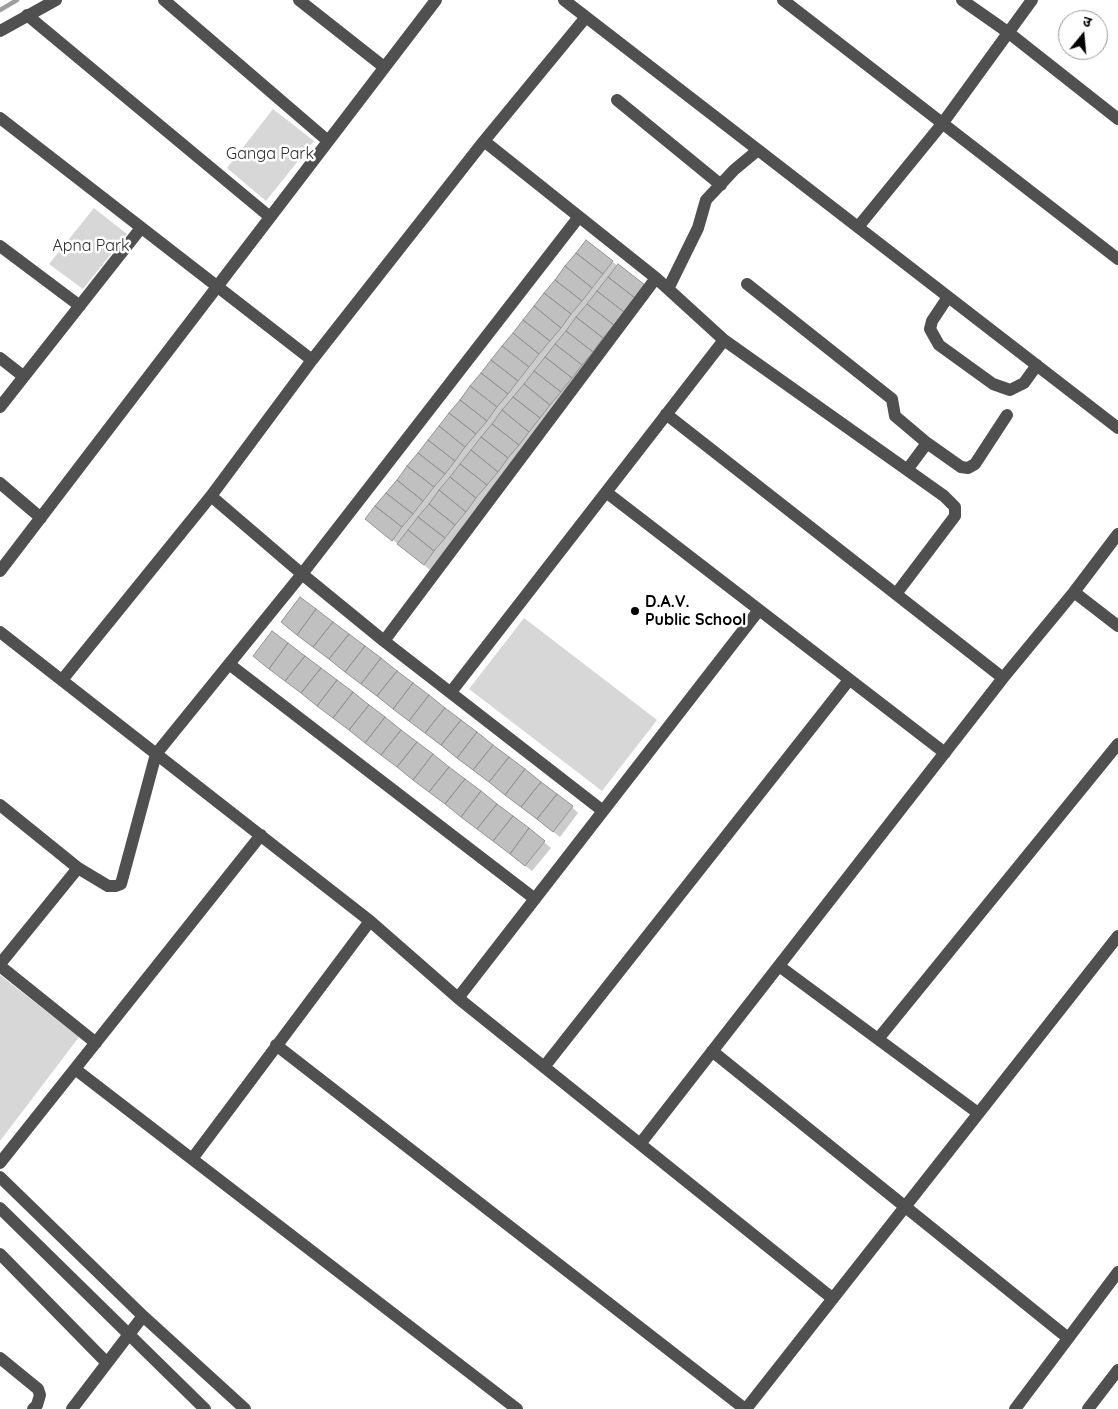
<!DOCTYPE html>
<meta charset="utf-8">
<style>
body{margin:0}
#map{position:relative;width:1118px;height:1409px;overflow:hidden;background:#fff;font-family:Quicksand,"Noto Sans Devanagari",sans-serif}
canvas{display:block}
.north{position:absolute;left:1058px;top:10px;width:50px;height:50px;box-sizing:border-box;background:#fff;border:1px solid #999;border-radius:50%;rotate:17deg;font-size:14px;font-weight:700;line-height:20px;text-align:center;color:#000}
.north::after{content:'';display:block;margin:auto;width:18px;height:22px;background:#000;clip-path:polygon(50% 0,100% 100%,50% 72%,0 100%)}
</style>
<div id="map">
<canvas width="1118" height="1409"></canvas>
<div class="north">उ</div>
</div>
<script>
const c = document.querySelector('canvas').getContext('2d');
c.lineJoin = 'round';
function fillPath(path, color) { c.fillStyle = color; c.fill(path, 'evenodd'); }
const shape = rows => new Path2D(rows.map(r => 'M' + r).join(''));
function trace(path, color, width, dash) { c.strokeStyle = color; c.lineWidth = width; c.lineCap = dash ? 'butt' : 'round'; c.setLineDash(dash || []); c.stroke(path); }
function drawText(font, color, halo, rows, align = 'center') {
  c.font = font + ' Quicksand,sans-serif'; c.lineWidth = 5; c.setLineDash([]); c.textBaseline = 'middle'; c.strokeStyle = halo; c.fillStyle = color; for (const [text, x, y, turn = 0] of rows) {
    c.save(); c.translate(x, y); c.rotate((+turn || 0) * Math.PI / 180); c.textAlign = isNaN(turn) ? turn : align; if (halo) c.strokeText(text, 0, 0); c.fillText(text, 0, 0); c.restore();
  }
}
fillPath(shape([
 [273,109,314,141,266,201,227,168],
 [94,208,127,234,83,289,49,264],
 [524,618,657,720,602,791,469,689],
 [0,975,79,1037,0,1141]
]), '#d7d7d7');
fillPath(shape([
 [587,242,644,286,430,570,367,519],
 [301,599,572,807,578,813,560,837,288,628,282,622],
 [254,656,544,842,551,848,532,871]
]), '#0003');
trace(shape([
 [0,10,17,0]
]), '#9e9e9e', 4.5);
const building = shape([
 [586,240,613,261,603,274,576,253,586,240],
 [576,253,603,274,592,288,565,266,576,253],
 [618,264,645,285,635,298,608,277,618,264],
 [565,266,592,288,582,301,555,280,565,266],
 [608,277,635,298,624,312,597,291,608,277],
 [555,280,582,301,571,314,544,293,555,280],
 [597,291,624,312,614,325,587,304,597,291],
 [544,293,571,314,561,328,534,306,544,293],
 [587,304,614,325,603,338,576,317,587,304],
 [534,306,561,328,550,341,523,320,534,306],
 [576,317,603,338,593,352,566,331,576,317],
 [523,320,550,341,539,354,513,333,523,320],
 [566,331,593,352,582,365,555,344,566,331],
 [513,333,539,354,529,367,502,346,513,333],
 [555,344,582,365,572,378,545,357,555,344],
 [502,346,529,367,518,381,491,360,502,346],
 [545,357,572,378,561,392,534,371,545,357],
 [491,360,518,381,508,394,481,373,491,360],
 [534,371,561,392,550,405,524,384,534,371],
 [481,373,508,394,497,407,470,386,481,373],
 [524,384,550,405,540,418,513,397,524,384],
 [470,386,497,407,487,421,460,400,470,386],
 [513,397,540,418,529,432,502,410,513,397],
 [460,400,487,421,476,434,449,413,460,400],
 [502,410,529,432,519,445,492,424,502,410],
 [449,413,476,434,465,447,439,426,449,413],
 [492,424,519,445,508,458,481,437,492,424],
 [439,426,465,447,455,461,428,440,439,426],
 [481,437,508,458,498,472,471,450,481,437],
 [428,440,455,461,445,474,418,453,428,440],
 [471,450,498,472,487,485,460,464,471,450],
 [418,453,445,474,434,487,407,466,418,453],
 [460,464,487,485,476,498,450,477,460,464],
 [407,466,434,487,423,501,397,480,407,466],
 [450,477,476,498,466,512,439,490,450,477],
 [397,480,423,501,413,514,386,493,397,480],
 [439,490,466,512,455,525,429,504,439,490],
 [386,493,413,514,402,527,375,506,386,493],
 [429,504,455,525,445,538,418,517,429,504],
 [375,506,402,527,392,541,365,519,375,506],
 [418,517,445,538,434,551,408,530,418,517],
 [408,530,434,551,424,565,397,544,408,530],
 [300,597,316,609,297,635,281,622,300,597],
 [316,609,333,622,313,647,297,635,316,609],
 [333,622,349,634,329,659,313,647,333,622],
 [272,631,288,643,269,669,253,656,272,631],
 [349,634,365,646,345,672,329,659,349,634],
 [288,643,305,656,285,681,269,669,288,643],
 [365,646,381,658,361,684,345,672,365,646],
 [305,656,321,668,301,693,285,681,305,656],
 [381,658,397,671,377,696,361,684,381,658],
 [321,668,337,680,317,706,301,693,321,668],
 [397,671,413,683,393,709,377,696,397,671],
 [337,680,353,692,333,718,317,706,337,680],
 [413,683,429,695,409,721,393,709,413,683],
 [353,692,369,705,349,730,333,718,353,692],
 [429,695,445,708,425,733,409,721,429,695],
 [369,705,385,717,365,743,349,730,369,705],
 [445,708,461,720,441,745,425,733,445,708],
 [385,717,401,730,381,755,365,743,385,717],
 [461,720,477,732,457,758,441,745,461,720],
 [401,730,417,742,397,767,381,755,401,730],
 [477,732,493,745,473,770,457,758,477,732],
 [417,742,433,754,413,780,397,767,417,742],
 [493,745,509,757,489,782,473,770,493,745],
 [433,754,449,767,429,792,413,780,433,754],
 [509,757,525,769,505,795,489,782,509,757],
 [449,767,465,779,445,804,429,792,449,767],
 [525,769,541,782,521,807,505,795,525,769],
 [465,779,481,791,461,817,445,804,465,779],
 [541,782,557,794,537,819,521,807,541,782],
 [481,791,497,804,477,829,461,817,481,791],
 [557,794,573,806,553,832,537,819,557,794],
 [497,804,513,816,493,841,477,829,497,804],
 [513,816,529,828,510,854,493,841,513,816],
 [529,828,545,841,525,866,510,854,529,828]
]);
fillPath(building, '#c0c0c0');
trace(building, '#949494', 1);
trace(shape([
 [164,0,328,141],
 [299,0,384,67],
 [564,0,1118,428],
 [783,0,1118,259],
 [962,0,1009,33,1118,119],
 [27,15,270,217],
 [0,31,56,0],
 [617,100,721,185],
 [0,118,312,360],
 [484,141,656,278,724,340,944,496,955,507,955,516,896,594],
 [858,227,942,124,1032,0],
 [0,246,80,306],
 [747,284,892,399,895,416,927,443,907,470],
 [668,289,698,228,706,200,734,170,758,150],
 [948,297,932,321,930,329,939,345,993,384,1010,390,1024,383,1037,365],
 [0,358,23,376],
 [0,407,141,228],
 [666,414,1003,678],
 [927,443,961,467,968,468,975,464,1007,415],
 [0,483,41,518],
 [606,492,945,753],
 [211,496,302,574,384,641,603,811],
 [0,571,436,0],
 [1074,592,1118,626],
 [0,632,370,921,458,998,832,1298],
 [384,641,656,278],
 [229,664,535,899],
 [62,680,211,496,312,360,484,141,586,17],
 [451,692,724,340],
 [0,805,78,868,108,886,116,886,121,884,156,754,302,574,578,218],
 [0,964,78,868],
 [0,966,96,1043],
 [779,966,978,1113],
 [458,998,759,610],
 [878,1039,1118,744],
 [276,1045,745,1409],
 [712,1051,1068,1338],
 [544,1067,849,680],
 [75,1069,517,1409],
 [640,1144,1003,678,1074,592,1118,534],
 [192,1159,370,921],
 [0,1163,261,835],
 [0,1177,143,1316,245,1409],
 [0,1208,205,1409],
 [0,1254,107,1363],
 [0,1358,38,1389,40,1395,37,1405,33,1409],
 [72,1409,143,1316],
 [746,1409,1118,936],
 [1015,1409,1118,1272],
 [1088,1409,1118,1370]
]), '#505050', 12);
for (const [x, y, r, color] of [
 [635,611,5,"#000"]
]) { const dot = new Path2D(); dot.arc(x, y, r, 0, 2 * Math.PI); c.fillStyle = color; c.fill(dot); trace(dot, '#fff', 2); }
drawText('16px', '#2e2e2e', '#fff', [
 ["Ganga Park",270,154],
 ["Apna Park",91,246]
]);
drawText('bold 16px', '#000', '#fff', [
 ["D.A.V.",645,602],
 ["Public School",645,620]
], 'left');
</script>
